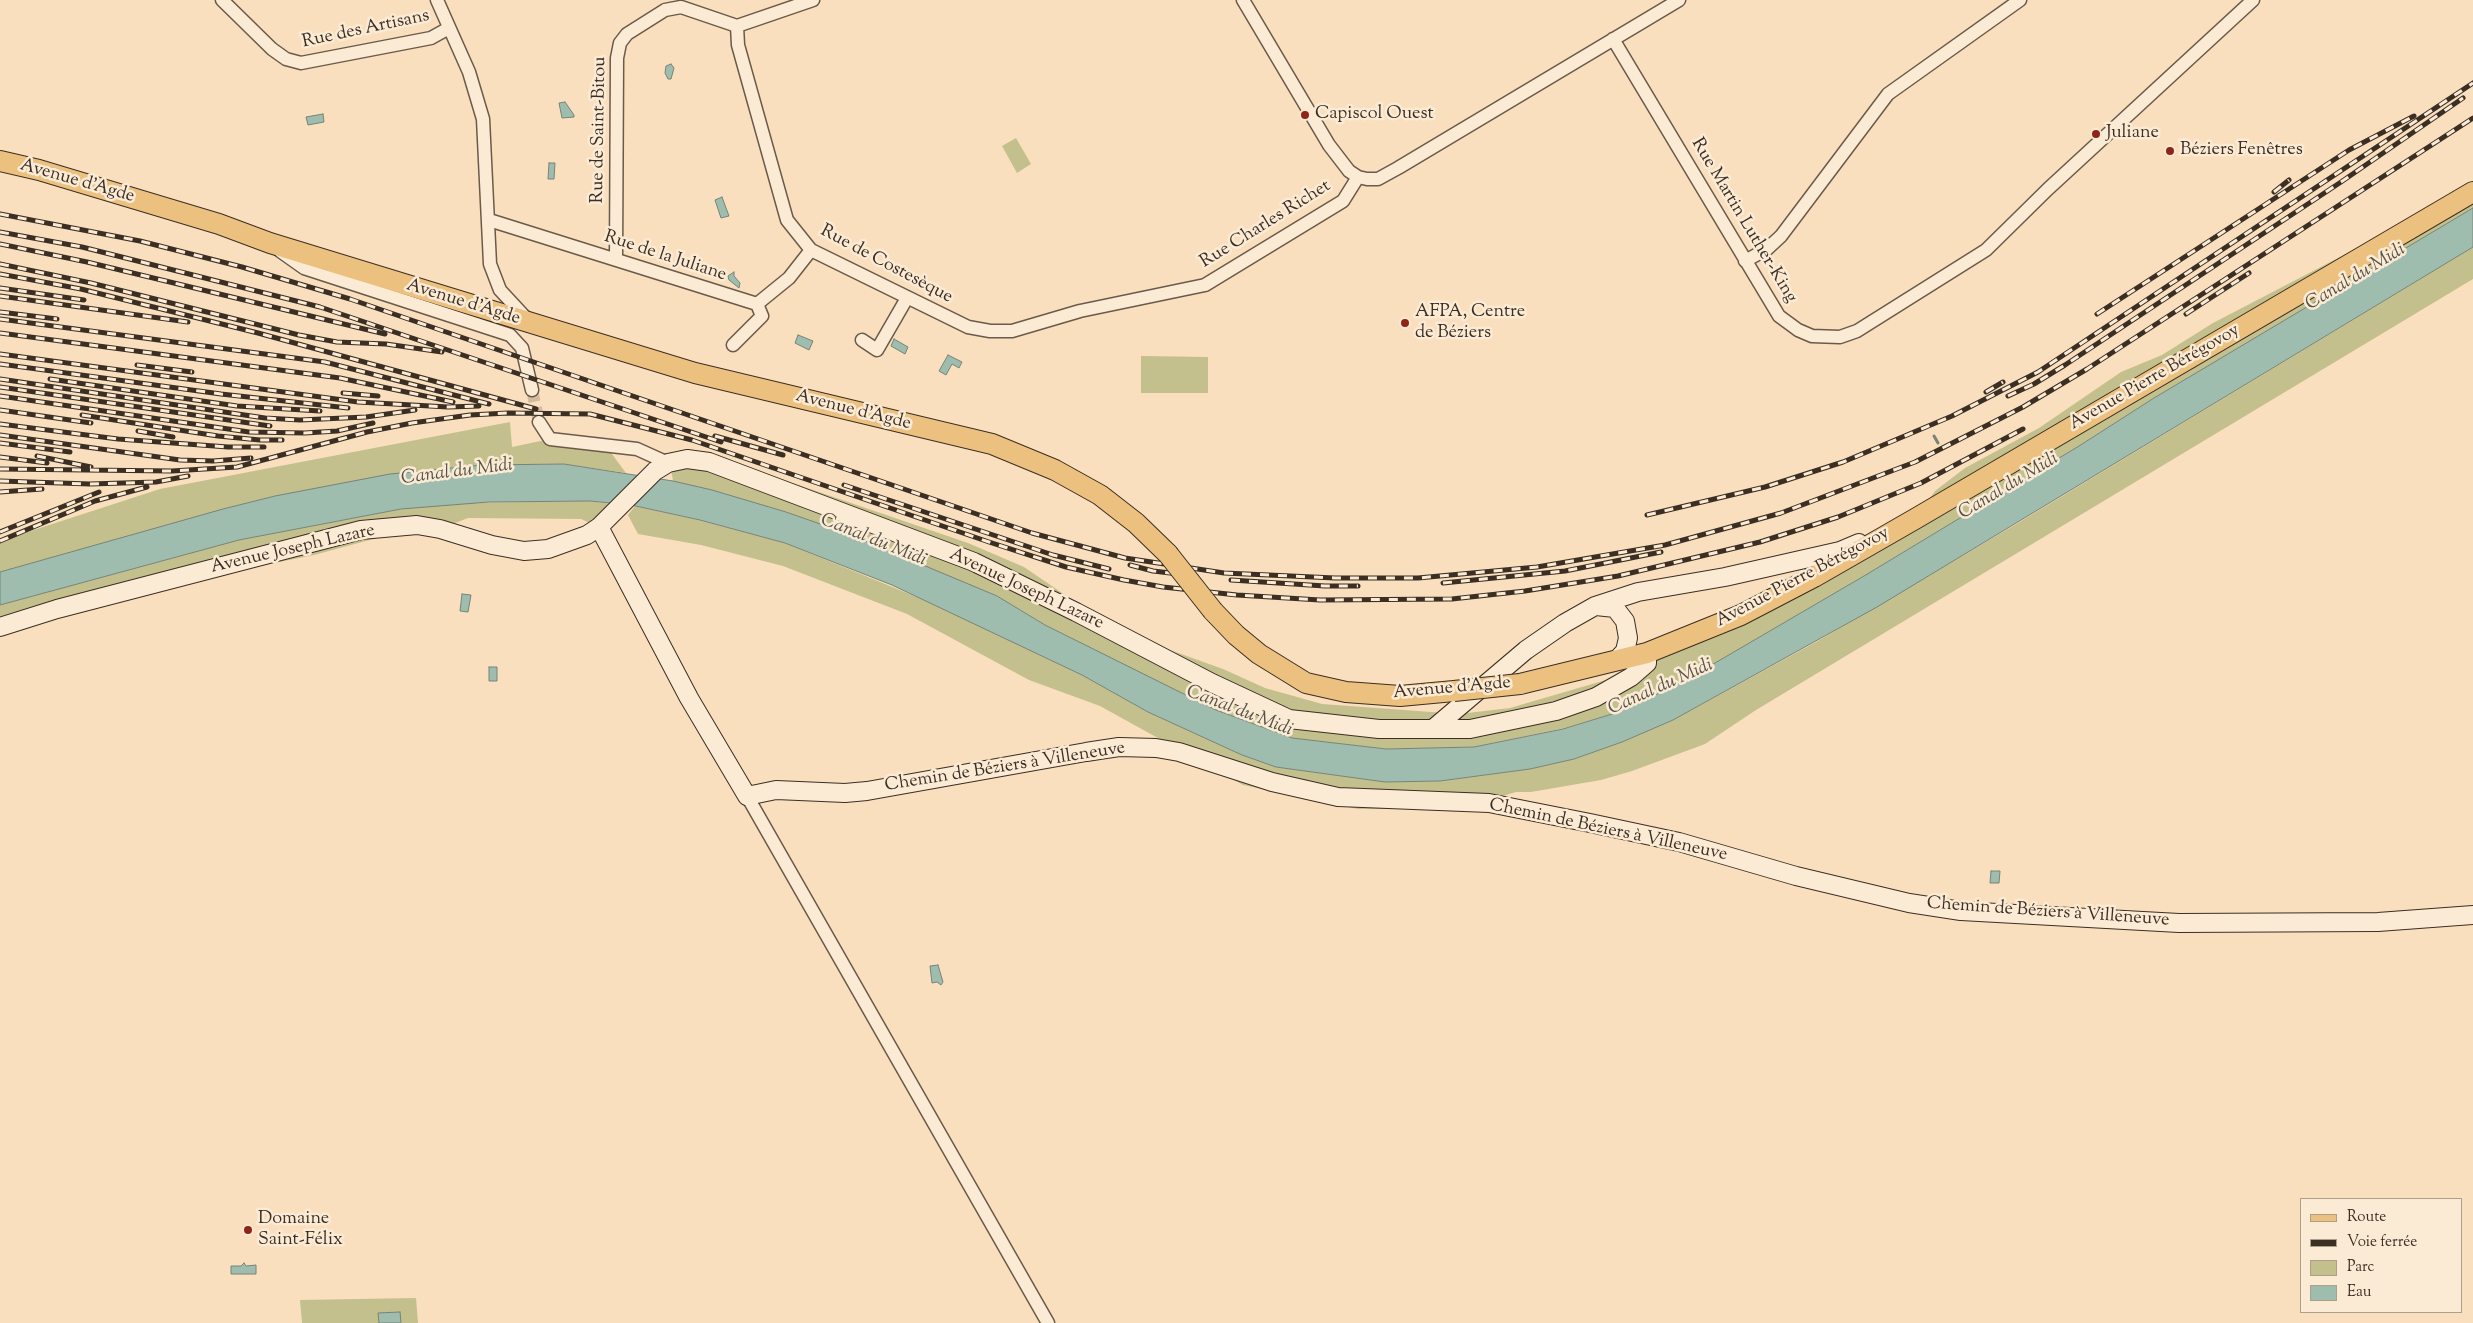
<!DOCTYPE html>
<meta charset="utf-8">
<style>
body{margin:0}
#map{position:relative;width:2473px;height:1323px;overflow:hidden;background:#f9dfbd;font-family:"Sorts Mill Goudy",serif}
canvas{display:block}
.legend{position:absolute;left:2300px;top:1198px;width:162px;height:115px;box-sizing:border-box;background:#fbead4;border:1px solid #ae9f8d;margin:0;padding:6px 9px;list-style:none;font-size:15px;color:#3b2e23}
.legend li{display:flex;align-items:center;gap:10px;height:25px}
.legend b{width:25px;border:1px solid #ae9f8d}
</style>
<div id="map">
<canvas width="2473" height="1323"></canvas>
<ul class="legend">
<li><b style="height:6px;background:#ecc07e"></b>Route</li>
<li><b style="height:6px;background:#3b2e23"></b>Voie ferrée</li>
<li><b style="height:14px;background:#c4c08d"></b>Parc</li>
<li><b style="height:14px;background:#9ebdaf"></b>Eau</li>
</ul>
</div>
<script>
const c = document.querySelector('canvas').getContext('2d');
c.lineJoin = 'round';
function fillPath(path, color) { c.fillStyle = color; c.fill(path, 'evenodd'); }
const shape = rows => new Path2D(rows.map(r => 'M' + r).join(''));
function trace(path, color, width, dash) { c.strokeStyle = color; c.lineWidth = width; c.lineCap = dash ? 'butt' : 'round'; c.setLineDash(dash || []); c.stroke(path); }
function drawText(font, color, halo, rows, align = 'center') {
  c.font = font + ' "Sorts Mill Goudy",serif'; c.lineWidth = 5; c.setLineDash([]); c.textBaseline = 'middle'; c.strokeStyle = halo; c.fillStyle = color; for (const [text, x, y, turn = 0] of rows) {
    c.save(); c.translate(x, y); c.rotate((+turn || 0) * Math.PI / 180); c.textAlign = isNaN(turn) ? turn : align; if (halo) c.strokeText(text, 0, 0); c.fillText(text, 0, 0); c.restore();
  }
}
fillPath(shape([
 [1016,138,1031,164,1017,173,1002,146],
 [2473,182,2473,208,2154,398,2079,446,1864,576,1703,670,1648,699,1612,714,1565,728,1474,747,1386,749,1292,738,1216,710,1162,685,1045,625,997,596,786,512,673,481,671,469,683,460,746,467,968,543,1024,567,1071,599,1170,650,1223,669,1265,688,1322,704,1459,714,1510,708,1623,675,1915,519,1935,491,1965,468,2039,428,2121,372,2162,355,2213,323,2411,220],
 [2473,247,2473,279,1756,710,1705,744,1632,771,1601,780,1531,792,1516,792,1460,809,1358,809,1243,785,1100,706,1029,680,907,614,783,566,701,545,638,534,628,515,635,506,699,520,785,543,934,604,1082,675,1148,712,1242,755,1276,767,1385,782,1440,781,1530,769,1574,759,1622,742,1673,720,1816,642,2013,526],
 [1141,356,1208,357,1208,393,1141,393],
 [510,422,512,447,550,439,606,446,626,473,564,464,483,465,275,496,0,572,0,541,160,489],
 [590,501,613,504,599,527,581,519,468,518,440,529,403,531,314,555,204,577,0,633,0,605,239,540,401,509,454,503],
 [416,1298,418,1323,302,1323,300,1300]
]), '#c4c08d');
const water = shape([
 [671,64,674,68,671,79,668,79,665,73,666,66,671,64],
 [565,102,574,115,574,117,562,118,559,103,565,102],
 [323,114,324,122,308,125,306,117,323,114],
 [549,163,555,163,554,179,548,179,549,163],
 [722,197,729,216,721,218,715,200,722,197],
 [2473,208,2473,247,1877,607,1673,720,1622,742,1574,759,1530,769,1440,781,1385,782,1276,767,1242,755,1148,712,1082,675,892,585,785,543,700,520,631,505,590,501,489,502,401,509,239,540,0,605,0,572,223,509,275,496,390,474,483,465,564,464,673,481,712,490,786,512,849,534,997,596,1045,625,1216,710,1292,738,1386,749,1474,747,1563,729,1612,714,1648,699,1703,670,1864,576,2079,446,2154,398,2473,208],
 [734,272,734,276,740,283,739,288,729,280,728,276,734,272],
 [798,335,813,341,809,350,795,343,798,335],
 [894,339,908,347,905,354,891,346,894,339],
 [948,355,962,362,959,368,952,364,946,375,939,371,948,355],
 [462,594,471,595,468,612,460,611,462,594],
 [489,667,497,667,497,681,489,681,489,667],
 [1991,871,2000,871,1999,883,1990,883,1991,871],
 [938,965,943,982,941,985,937,982,932,983,930,966,938,965],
 [244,1263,246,1266,256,1265,256,1274,231,1274,231,1266,241,1266,244,1263],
 [400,1312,401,1323,379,1323,378,1313,400,1312]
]);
fillPath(water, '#9ebdaf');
trace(water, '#768477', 1);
trace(shape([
 [1934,436,1938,443]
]), '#768477', 3);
trace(shape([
 [532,390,539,422]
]), '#d3bc9e', 12, [12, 6]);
const street = shape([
 [222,0,272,49,286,59,301,63,431,38,449,28],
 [437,0,469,72,483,119,490,264,500,290,526,318],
 [1243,0,1329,145,1349,171,1358,177,1367,179,1378,179,1398,168,1679,0],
 [737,26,738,45,787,220,811,250,968,327,990,331,1012,331,1080,311,1205,285,1343,201,1358,177],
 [737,26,813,0],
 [1613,39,1779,316,1798,330,1812,336,1840,337,1857,331,1986,250,2048,189,2253,0],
 [489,220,757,304,789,278,811,250],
 [280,251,304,268,510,335,522,348,532,390],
 [616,260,617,58,620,43,627,34,665,10,681,7,737,26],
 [1745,261,1767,249,1781,236,1888,94,2020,0],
 [862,340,877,350,907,298],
 [733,345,762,316,757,304],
 [539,422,550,439,637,449,668,463],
 [747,796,1048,1323]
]);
const secondary = shape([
 [599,527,689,698,747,796,776,790,845,793,867,791,1086,752,1119,747,1156,748,1179,752,1272,782,1338,797,1489,803,1590,823,1679,842,1796,876,1909,903,1961,911,2179,923,2378,922,2473,915],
 [1596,606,1615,608,1625,621,1628,638,1625,651,1616,661],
 [0,627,57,609,361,530,417,525,440,529,492,545,524,551,548,549,587,535,599,527,655,471,668,463,687,459,709,462,974,562,1076,612,1212,683,1289,719,1379,729,1470,729,1556,711,1596,697,1631,677,1647,663,1647,653],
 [1434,728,1526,650,1565,623,1595,606,1638,592,1725,577,1840,551,1859,543]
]);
const primary = shape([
 [0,161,39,170,219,224,270,243,695,373,992,444,1055,470,1100,495,1136,523,1168,554],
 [1213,611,1236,635,1259,654,1306,683,1346,692,1400,696,1454,691],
 [1520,684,1647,653,1741,615,1814,577,1915,519,2473,192]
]);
trace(street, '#6a5a4a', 15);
trace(secondary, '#3b2e23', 20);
trace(primary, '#3b2e23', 22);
trace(street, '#fbead4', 12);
trace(secondary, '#fbead4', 18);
trace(primary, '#ecc07e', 20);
const rail = shape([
 [2274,192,2289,180],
 [0,214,140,241,242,267,350,299,1032,533,1125,558,1224,573,1335,578,1418,578,1537,567,1665,545,1781,513,1915,462,2023,407,2087,369,2473,118],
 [0,232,82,247,320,307,721,442],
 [0,244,87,262,385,334],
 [0,264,91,283,299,335,337,342,386,344,442,352],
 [0,274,81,289,258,333,536,409],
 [0,288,84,300],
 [0,296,188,322],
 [0,312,57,319],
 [2097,314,2349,150,2414,116],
 [2186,314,2249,273],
 [0,319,325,362,489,404],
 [0,333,340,378,453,402],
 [0,354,358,402,448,407,479,406],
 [0,364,221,394,348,408],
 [137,365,192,372],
 [0,379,265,418,300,420,366,417,415,410],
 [50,379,237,406,320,411],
 [0,387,270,426],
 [1986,392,2003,382],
 [343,393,378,396],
 [0,396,249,432,305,433,337,431,373,423],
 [2008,396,2034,384,2065,365,2341,182,2463,98],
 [0,410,91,423],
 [82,415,218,436,260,440,282,440],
 [0,424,118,439,228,447,264,447],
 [138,431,173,437],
 [0,435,180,460,213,461,251,458],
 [715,436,783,455],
 [0,443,70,452],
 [37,456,91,467],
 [0,457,47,463],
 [0,469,172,471,237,467,367,432,412,423,470,415,508,413,590,414,692,440,989,542,1066,567,1124,580,1163,587,1237,595,1320,600,1452,599,1525,591,1618,576,1760,542,1838,517,1921,483,2023,429],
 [0,481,90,484,156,482,188,476],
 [844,485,1053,555,1109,569],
 [0,492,42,489],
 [1647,515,1765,487,1843,462,1952,416,2038,372,2473,83],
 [0,532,99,492],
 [0,541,95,501,147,487],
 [1130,565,1153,571,1196,576],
 [1231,580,1325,586,1358,586],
 [1443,583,1565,571,1661,552]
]);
trace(rail, '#3b2e23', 5);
trace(rail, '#fbead4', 3, [9]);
const primaryBridge = shape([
 [1168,554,1213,611],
 [1454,691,1520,684]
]);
trace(primaryBridge, '#3b2e23', 22, []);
trace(primaryBridge, '#ecc07e', 20);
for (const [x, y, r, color] of [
 [1305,115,5,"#8f2418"],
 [2096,134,5,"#8f2418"],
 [2170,151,5,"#8f2418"],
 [1405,323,5,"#8f2418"],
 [248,1230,5,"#8f2418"]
]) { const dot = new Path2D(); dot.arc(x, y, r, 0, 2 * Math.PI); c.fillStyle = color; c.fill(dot); trace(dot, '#fbead4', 2); }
drawText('18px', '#3b2e23', '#fbead4', [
 ["Rue des Artisans",366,30,-12],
 ["Rue de Saint-Bitou",600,130,-89],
 ["Avenue d'Agde",77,182,16],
 ["Rue Martin Luther-King",1743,221,59],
 ["Rue Charles Richet",1266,225,-32],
 ["Rue de la Juliane",665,257,18],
 ["Rue de Costesèque",886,265,28],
 ["Avenue d'Agde",463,303,17],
 ["Avenue Pierre Bérégovoy",2155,378,-30],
 ["Avenue d'Agde",853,411,14],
 ["Avenue Joseph Lazare",293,550,-13],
 ["Avenue Pierre Bérégovoy",1803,578,-28],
 ["Avenue Joseph Lazare",1026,590,25],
 ["Avenue d'Agde",1452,689,-5],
 ["Chemin de Béziers à Villeneuve",1005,768,-9],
 ["Chemin de Béziers à Villeneuve",1608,831,12],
 ["Chemin de Béziers à Villeneuve",2048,913,4]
]);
drawText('18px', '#3b2e23', '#fbead4', [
 ["Capiscol Ouest",1315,115],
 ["Juliane",2106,134],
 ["Béziers Fenêtres",2180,151],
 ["AFPA, Centre",1415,313],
 ["de Béziers",1415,334],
 ["Domaine",258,1220],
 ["Saint-Félix",258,1241]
], 'left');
drawText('italic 19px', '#545246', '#fbead4', [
 ["Canal du Midi",2356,278,-31],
 ["Canal du Midi",457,473,-7],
 ["Canal du Midi",2009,487,-31],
 ["Canal du Midi",873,541,22],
 ["Canal du Midi",1661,688,-24],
 ["Canal du Midi",1239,712,21]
]);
</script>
